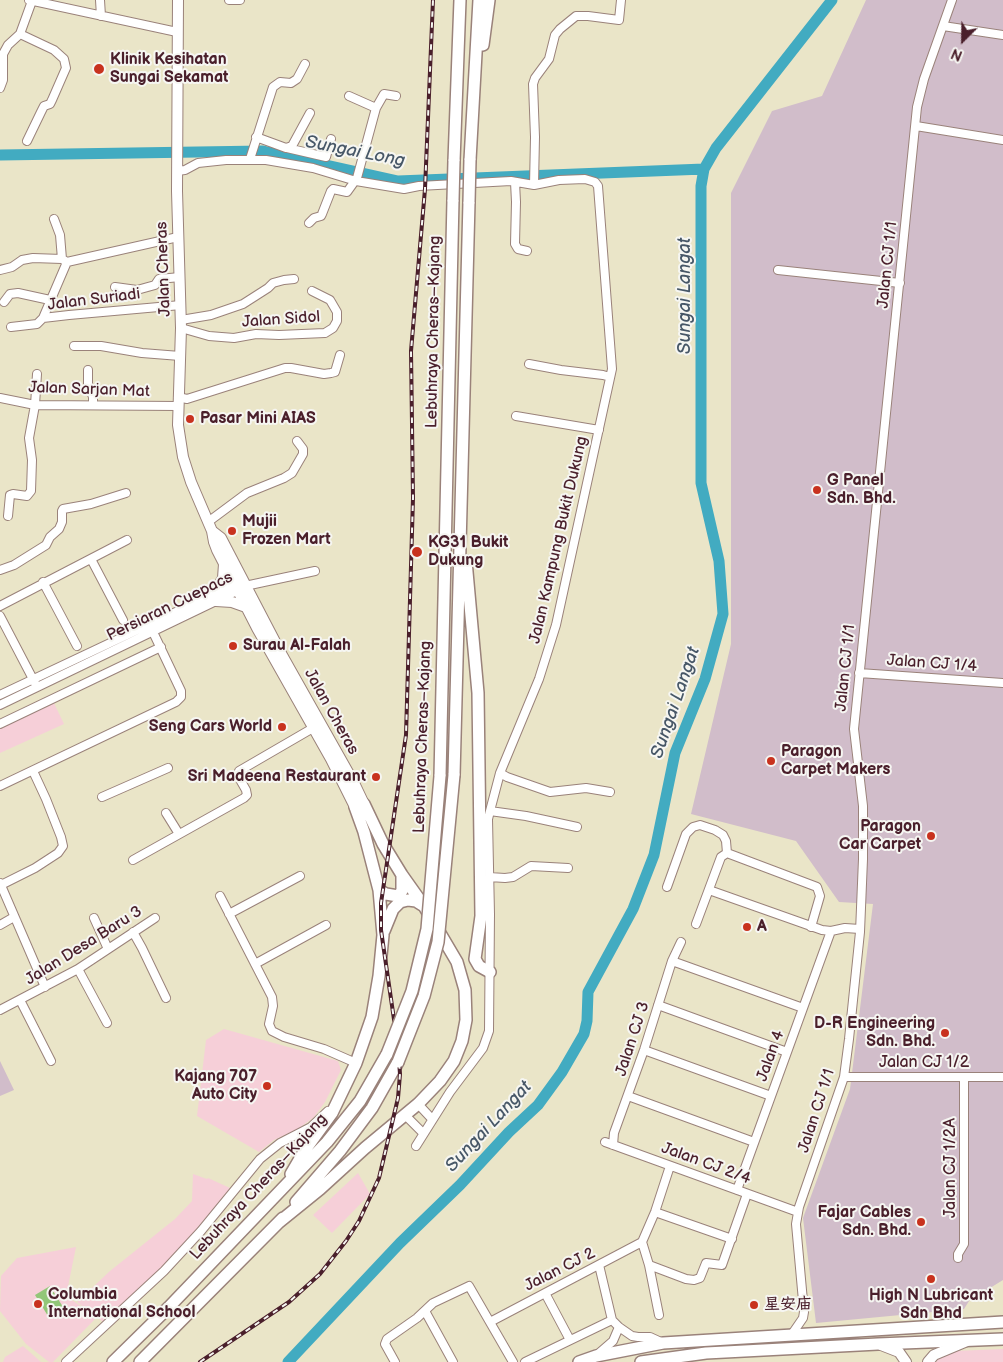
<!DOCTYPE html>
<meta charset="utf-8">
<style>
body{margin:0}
#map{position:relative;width:1003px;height:1362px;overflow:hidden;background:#eae5c8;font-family:"Balsamiq Sans",sans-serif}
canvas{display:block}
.north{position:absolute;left:938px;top:15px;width:50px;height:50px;-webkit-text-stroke:4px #f6f6f2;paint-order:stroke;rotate:203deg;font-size:14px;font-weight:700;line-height:20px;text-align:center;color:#4a1f2b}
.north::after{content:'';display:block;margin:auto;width:18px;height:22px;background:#4a1f2b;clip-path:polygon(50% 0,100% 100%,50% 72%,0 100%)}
</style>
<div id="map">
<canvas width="1003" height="1362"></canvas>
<div class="north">N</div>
</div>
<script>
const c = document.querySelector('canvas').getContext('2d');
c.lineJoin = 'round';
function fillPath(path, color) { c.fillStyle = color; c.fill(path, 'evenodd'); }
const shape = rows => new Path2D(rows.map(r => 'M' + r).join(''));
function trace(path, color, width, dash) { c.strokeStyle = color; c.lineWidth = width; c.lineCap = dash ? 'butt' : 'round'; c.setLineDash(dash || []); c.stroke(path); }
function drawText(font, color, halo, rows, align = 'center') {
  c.font = font + ' "Balsamiq Sans","LXGW WenKai TC",sans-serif'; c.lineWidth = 4; c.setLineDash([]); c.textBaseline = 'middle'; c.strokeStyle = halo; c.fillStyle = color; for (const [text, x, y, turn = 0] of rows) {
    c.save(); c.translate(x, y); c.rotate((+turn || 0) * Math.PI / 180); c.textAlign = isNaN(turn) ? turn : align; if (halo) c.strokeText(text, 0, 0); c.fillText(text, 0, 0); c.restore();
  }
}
fillPath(shape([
 [53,701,64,724,0,753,0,726],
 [224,1029,338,1061,341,1070,325,1102,314,1117,298,1129,274,1140,259,1152,197,1116,206,1040],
 [358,1173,370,1194,332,1233,313,1215],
 [193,1174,207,1179,208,1178,230,1188,187,1241,161,1270,103,1322,97,1317,53,1362,49,1362,26,1344,0,1311,1,1276,17,1258,76,1247,66,1296,94,1315,77,1302,110,1271,175,1219,192,1201],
 [23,1346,41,1362,3,1362,5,1357],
 [1003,1349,1003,1362,936,1362,941,1356,955,1351]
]), '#f6cfd8');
fillPath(shape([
 [866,0,1003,0,1003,1280,969,1301,964,1309,816,1323,803,1218,850,1089,873,904,839,902,796,841,691,814,731,644,731,193,772,111,822,96],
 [0,1061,14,1090,0,1096]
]), '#d1bdca');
fillPath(shape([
 [50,1286,63,1307,48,1316,35,1295]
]), '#92c678');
trace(shape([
 [0,155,263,151,398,181,704,169],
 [288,1362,400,1243,460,1185,509,1132,538,1105,562,1072,584,1034,587,1021,588,992,633,909,654,855,675,753,705,679,723,614,719,561,701,483,701,186,704,169,716,148,832,0]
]), '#42abc1', 11);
const minor = shape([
 [29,0,177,32],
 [100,0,101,16],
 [229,0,240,0],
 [943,26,1003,35],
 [0,88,3,80,3,54,8,45,20,34],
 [376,108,384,94,396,96],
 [916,126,1003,140],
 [256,137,286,148,292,146,310,113],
 [27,141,41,112,44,106,50,104,52,100,66,68,64,59,54,50,20,34,32,1],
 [287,148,326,157,331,139],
 [250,159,273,87,280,82,291,83,297,79,305,64],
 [177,171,185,170,198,163,226,160,266,160,313,168,356,181,404,189,419,186,511,181,534,185,559,180,585,179,595,182,598,186,612,369,556,625,539,679,500,773,490,811,488,819,490,914,489,1031,483,1048,450,1092,416,1146],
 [515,182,516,202,515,244,518,249,527,251],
 [534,185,535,137,533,84,535,78,549,59,555,35,560,29,576,16,588,16,619,20,621,0],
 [54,219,60,235,62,259],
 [309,223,314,218,321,216,322,214,331,191,333,189,347,192,357,178,376,108,349,96],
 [0,270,12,267,22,260,33,258,62,259,67,262,178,237],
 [778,270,900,283],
 [115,287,137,290,155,285,159,279,180,277],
 [4,302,10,294,18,293,50,300],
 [43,318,67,262],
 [181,320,211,315,243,304,268,288,273,283,284,280,294,279],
 [11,327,37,324,43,318,69,315,181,305],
 [181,328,209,336,234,338,256,334,279,335,325,333,333,328,337,321,337,312,330,300,312,291],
 [74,346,101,346,142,353,180,356],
 [529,364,561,370,603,375,610,377],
 [88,370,88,384,93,397,93,405],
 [178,397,187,399,285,368,291,368,324,374,331,373,335,372,340,355],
 [0,398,35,405,178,406],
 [516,416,599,430],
 [8,516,10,495,13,494,27,496,31,491,32,460,29,438,35,405,37,374],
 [208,522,247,493,284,478,292,473,303,454,303,449,297,441],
 [91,559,123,620],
 [0,570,14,565,46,545,50,537,59,529,62,522,62,511,63,509,91,504,126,493],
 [43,582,77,646],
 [0,606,127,540],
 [0,616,35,683],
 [859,673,1003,683],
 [0,695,235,584,245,586,315,571],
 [0,705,241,589],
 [0,724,161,647],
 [500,773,507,777,550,792,586,788,610,792],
 [0,786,176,702,181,697,181,691,153,632],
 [102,797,168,768],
 [490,811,526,816,577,827],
 [166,813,179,834],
 [133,860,244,798,247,795,246,790,238,776,239,771,313,728],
 [489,877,505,878,513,877,531,866,568,868],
 [0,883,45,987],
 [1,885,35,868,58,853,63,846,61,837,46,799,33,771],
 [667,887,686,834,693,827,700,825,715,830,723,835,726,841,727,853],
 [709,890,822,930,831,931,845,928,860,929],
 [220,896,272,997,273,1006,269,1024,272,1031,284,1037,324,1049,356,1063],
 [229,914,300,876],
 [94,918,108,949],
 [696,924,721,857,727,853,817,887,820,896,811,927],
 [0,925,14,917],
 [133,932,142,948,166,998],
 [672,961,803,1008],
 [255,964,326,925],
 [78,969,107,1023],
 [20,1000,51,1061],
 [658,1005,787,1052],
 [0,1010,78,969,155,918],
 [644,1050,771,1096],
 [844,1077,1003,1077],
 [628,1096,754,1142],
 [418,1104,432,1119],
 [405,1115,423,1133],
 [605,1142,798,1212],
 [613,1145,614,1133,644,1050,672,961,681,942],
 [737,1190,831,931],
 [655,1212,732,1239],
 [958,1258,958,1254,964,1244,964,1077],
 [599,1265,612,1320,619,1327,632,1336,638,1337,650,1337,663,1343],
 [649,1265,686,1279,694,1280,700,1278,706,1263,722,1265,747,1194],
 [545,1293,570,1340],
 [425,1311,453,1362],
 [659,1315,649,1265,642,1242,655,1212,670,1166],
 [490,1322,642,1242],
 [792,1334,803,1318,804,1312,796,1224,799,1207,844,1077,849,1039,860,932,863,859,863,806,854,729,917,107,924,79,952,0],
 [598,1354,613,1341,619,1327],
 [66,1362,164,1271,201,1231,260,1159,280,1143,311,1127,328,1111],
 [395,1362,385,1344,387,1339,417,1318,433,1303,469,1286,513,1362],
 [525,1362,612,1320]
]);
const major = shape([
 [178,0,177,191,181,328,178,425,183,457,191,482,212,531,214,542,217,550,257,628,331,759,355,807],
 [212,531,221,538,283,657,354,783,364,804],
 [213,595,223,578,224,564],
 [216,601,232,602,246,607],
 [881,1345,899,1352,906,1362],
 [928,1362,934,1355,965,1342]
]);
const highway = shape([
 [483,45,489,0],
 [470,160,479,0],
 [454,161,460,0],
 [466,561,478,693,481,916,475,959,479,966,490,972],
 [454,775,469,202],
 [440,776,453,200],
 [379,890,386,894,398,896,402,891,402,875],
 [384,931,393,909,400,902,408,900,416,901,424,906],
 [291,1174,305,1150,332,1113,356,1063,372,1017,379,976,383,935,379,890,364,832,355,807],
 [296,1202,340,1151,372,1108,398,1062],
 [278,1223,320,1189,365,1148,418,1104,440,1081,454,1061,462,1041,466,1020,465,990,457,962,424,906,402,875,383,844,364,804],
 [113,1362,169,1307,327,1142,360,1101,387,1054],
 [140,1362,283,1218],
 [579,1362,596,1356,663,1343,1003,1322],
 [641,1362,706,1353,878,1344,1003,1339]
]);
trace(minor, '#9a827a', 10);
trace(major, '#9a827a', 12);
trace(highway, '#9a827a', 14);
trace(minor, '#fff', 8);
trace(major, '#fff', 10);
trace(highway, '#fff', 11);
const rail = shape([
 [200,1362,289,1302,320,1274,346,1241,359,1221,379,1178,398,1098,400,1074,398,1047,381,930,381,903,406,735,413,498,411,351,425,189,433,0]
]);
trace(rail, '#4a1f2b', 4);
trace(rail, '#f6f6f2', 2, [5.5]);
const highwayBridge = shape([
 [453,200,454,161],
 [469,202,470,160],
 [387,1054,412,991,427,929,440,776],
 [398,1062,424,996,438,942,454,775]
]);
trace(highwayBridge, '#9a827a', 14, []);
trace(highwayBridge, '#fff', 11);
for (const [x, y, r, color] of [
 [99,69,6,"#c8321e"],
 [190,419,5,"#c8321e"],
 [817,490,5,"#c8321e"],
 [232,531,5,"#c8321e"],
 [417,552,6,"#c8321e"],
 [233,646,5,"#c8321e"],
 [282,727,5,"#c8321e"],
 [771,761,5,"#c8321e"],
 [376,777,5,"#c8321e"],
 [931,836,5,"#c8321e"],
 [747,927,5,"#c8321e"],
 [945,1033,5,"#c8321e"],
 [267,1086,5,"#c8321e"],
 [921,1222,5,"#c8321e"],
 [931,1279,5,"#c8321e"],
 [38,1304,5,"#c8321e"],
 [754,1305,5,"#c8321e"]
]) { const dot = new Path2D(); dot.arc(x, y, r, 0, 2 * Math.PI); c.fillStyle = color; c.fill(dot); trace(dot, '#f6f6f2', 2); }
drawText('bold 16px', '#4a1f2b', '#f6f6f2', [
 ["Klinik Kesihatan",110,60],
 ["Sungai Sekamat",110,78],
 ["Pasar Mini AIAS",200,419],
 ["G Panel",827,481],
 ["Sdn. Bhd.",827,499],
 ["Mujii",242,522],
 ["Frozen Mart",242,540],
 ["KG31 Bukit",428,543],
 ["Dukung",428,561],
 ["Surau Al-Falah",243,646],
 ["Seng Cars World",272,727,"right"],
 ["Paragon",781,752],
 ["Carpet Makers",781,770],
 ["Sri Madeena Restaurant",366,777,"right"],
 ["Paragon",921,827,"right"],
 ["Car Carpet",921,845,"right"],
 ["A",757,927],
 ["D-R Engineering",935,1024,"right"],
 ["Sdn. Bhd.",935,1042,"right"],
 ["Kajang 707",257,1077,"right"],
 ["Auto City",257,1095,"right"],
 ["Fajar Cables",911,1213,"right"],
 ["Sdn. Bhd.",911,1231,"right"],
 ["Columbia",48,1295],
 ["International School",48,1313],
 ["High N Lubricant",931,1296,"center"],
 ["Sdn Bhd",931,1314,"center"],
 ["星安庙",764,1305]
], 'left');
drawText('16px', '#4a1f2b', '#f6f6f2', [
 ["Jalan CJ 1/1",888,265,-84],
 ["Jalan Cheras",164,269,-92],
 ["Jalan Suriadi",94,300,-7],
 ["Jalan Sidol",281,320,-4],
 ["Lebuhraya Cheras–Kajang",434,332,-89],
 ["Jalan Sarjan Mat",89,390,2],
 ["Jalan Kampung Bukit Dukung",559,540,-77],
 ["Persiaran Cuepacs",170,607,-26],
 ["Jalan CJ 1/4",932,664,4],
 ["Jalan CJ 1/1",846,668,-84],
 ["Jalan Cheras",331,712,61],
 ["Lebuhraya Cheras–Kajang",423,737,-88],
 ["Jalan Desa Baru 3",84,946,-32],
 ["Jalan CJ 3",633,1039,-72],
 ["Jalan 4",771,1056,-70],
 ["Jalan CJ 1/2",924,1063],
 ["Jalan CJ 1/1",817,1111,-72],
 ["Jalan CJ 2/4",706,1164,20],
 ["Jalan CJ 1/2A",951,1168,-90],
 ["Lebuhraya Cheras–Kajang",259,1187,-47],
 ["Jalan CJ 2",560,1270,-27]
]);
drawText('italic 18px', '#475767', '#f6f6f2', [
 ["Sungai Long",355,152,11],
 ["Sungai Langat",685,296,-90],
 ["Sungai Langat",676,703,-71],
 ["Sungai Langat",489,1127,-47]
]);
</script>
